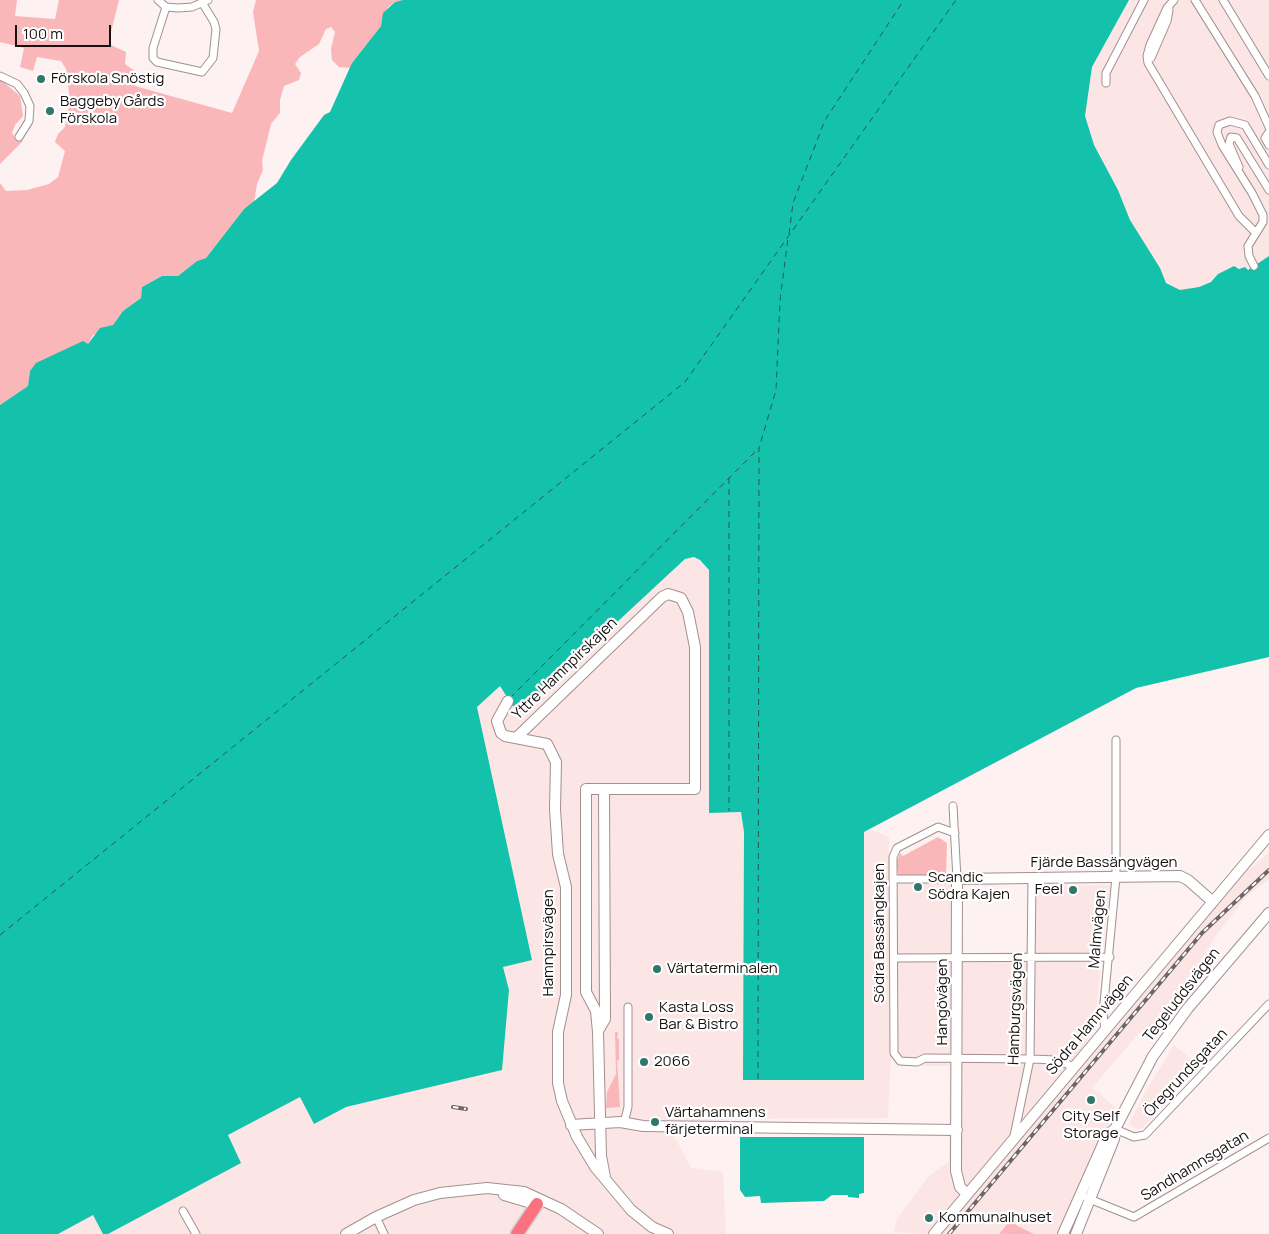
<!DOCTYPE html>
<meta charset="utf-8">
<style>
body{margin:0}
#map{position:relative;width:1269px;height:1234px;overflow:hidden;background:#fdf1f1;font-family:Manrope,sans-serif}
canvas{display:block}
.scale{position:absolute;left:15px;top:25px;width:96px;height:22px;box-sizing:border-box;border:2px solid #171111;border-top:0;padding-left:6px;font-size:15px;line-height:18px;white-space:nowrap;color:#171111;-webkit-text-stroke:4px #fff;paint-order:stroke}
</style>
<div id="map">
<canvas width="1269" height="1234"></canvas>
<div class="scale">100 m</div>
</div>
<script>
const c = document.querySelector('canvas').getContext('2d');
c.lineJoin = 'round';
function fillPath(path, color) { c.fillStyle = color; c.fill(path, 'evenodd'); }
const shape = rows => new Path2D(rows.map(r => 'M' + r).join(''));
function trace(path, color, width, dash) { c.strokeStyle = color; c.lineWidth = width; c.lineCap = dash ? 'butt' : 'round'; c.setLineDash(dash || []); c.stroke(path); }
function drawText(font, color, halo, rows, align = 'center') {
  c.font = font + ' Manrope,sans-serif'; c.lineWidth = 4.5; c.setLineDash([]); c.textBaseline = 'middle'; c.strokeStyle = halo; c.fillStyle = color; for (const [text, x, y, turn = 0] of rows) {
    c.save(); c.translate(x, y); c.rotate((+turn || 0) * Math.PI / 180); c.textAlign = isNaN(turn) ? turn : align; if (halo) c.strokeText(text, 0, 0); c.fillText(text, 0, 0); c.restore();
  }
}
fillPath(shape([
 [1129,0,1269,0,1269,256,1247,270,1234,266,1226,269,1211,282,1199,287,1180,290,1166,283,1160,268,1130,220,1118,190,1094,145,1085,116,1092,67],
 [694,557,705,563,709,570,709,813,741,811,744,832,864,832,869,829,889,837,889,882,952,882,952,951,964,954,1027,951,1028,886,1110,885,1096,1009,1087,1043,930,1234,894,1232,897,1219,927,1178,949,1161,950,1066,901,1066,891,1053,888,1118,729,1119,728,1135,674,1136,691,1168,723,1172,726,1234,108,1234,241,1163,228,1135,300,1097,314,1124,345,1107,502,1069,509,990,503,967,532,959,477,707,500,686,518,714,685,559],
 [1269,853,1269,879,1246,897,1217,934,1193,973,1143,1036,1139,1033,1092,1088,1116,1108,1059,1234,1034,1234,1010,1220,999,1234,941,1234,1246,872],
 [1174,1045,1200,1066,1142,1128,1137,1129,1131,1126,1130,1122,1145,1093],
 [93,1215,103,1234,58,1234]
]), '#fce5e5');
fillPath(shape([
 [0,0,17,0,15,16,55,19,59,0,119,0,109,40,111,45,126,52,125,64,136,72,135,86,232,113,259,51,253,12,256,0,403,0,395,2,388,7,381,26,352,63,352,68,339,67,332,60,331,49,335,32,331,27,326,29,319,44,300,57,295,64,301,73,299,80,284,86,280,100,280,113,271,124,262,161,263,170,257,184,254,202,244,209,206,258,197,261,178,276,162,276,142,287,141,298,123,311,113,325,93,335,88,344,30,371,28,386,0,405,0,183,6,191,27,190,49,184,58,177,65,151,55,142,58,134,65,127,70,100,66,69,61,61,37,57,33,71,20,67,24,48,0,42],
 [0,79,20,96,23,116,15,125,12,133,15,137,23,141,0,164],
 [938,837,947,843,946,877,899,876,896,865,900,853,903,856],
 [615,1032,618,1032,617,1038,619,1039,619,1060,617,1061,620,1107,606,1108,607,1092,616,1074],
 [1010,1220,1018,1226,1034,1234,999,1234]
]), '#fab7b9');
fillPath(shape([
 [403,0,1129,0,1092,67,1085,116,1094,145,1118,190,1130,220,1160,268,1166,283,1180,290,1199,287,1211,282,1218,274,1234,266,1239,269,1245,267,1248,270,1269,256,1269,657,1136,688,864,832,864,1080,743,1080,744,832,741,812,709,813,709,570,700,560,694,557,685,559,518,714,500,686,477,707,532,960,503,967,509,990,502,1070,346,1107,314,1124,300,1097,228,1135,241,1163,108,1234,103,1234,93,1215,58,1234,0,1234,0,405,28,386,30,371,36,363,83,341,88,344,100,328,113,325,123,311,141,298,142,287,162,276,178,276,197,261,206,258,244,209,277,183,291,160,324,115,330,112,352,63,381,26,383,13,395,2],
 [740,1137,864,1137,864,1193,859,1194,859,1198,848,1197,848,1195,832,1195,824,1201,761,1203,760,1196,745,1197,740,1190]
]), '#14c1ab');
trace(shape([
 [789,234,793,203,825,120,904,0],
 [729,478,729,811],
 [510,698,759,448],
 [0,935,685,382,956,0],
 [758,1079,759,448,776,390,780,300,788,238]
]), '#205c52', 1, [6, 5]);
const street = shape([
 [158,0,166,7,178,8,192,7,208,0],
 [1174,0,1167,8,1150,45,1147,56,1148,63,1239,216,1256,233],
 [1195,0,1255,96,1269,127],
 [1223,0,1269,76],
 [166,7,153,48,153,58,157,62,202,72,213,58,216,29,214,22,203,4],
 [1151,58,1167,21,1169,10],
 [0,76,17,84,24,93,30,106,29,121,19,137],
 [1106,83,1106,73,1144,0],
 [1269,132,1265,138,1269,145],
 [1239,167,1229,144,1231,137,1237,138,1269,190],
 [1254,266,1249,256,1248,246,1263,222,1263,215,1252,193,1222,145,1217,132,1219,125,1230,121,1245,125,1269,165],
 [955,833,938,827,897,848,893,857,894,1053,900,1061,917,1062,925,1058,1033,1059,1055,1060,1075,1067],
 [893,879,957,879,953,806],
 [894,958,1110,957],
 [1105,1031,1103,1013,1116,877,1116,740],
 [620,1122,625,1119,628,1107,628,1007],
 [1115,1129,1134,1137,1145,1135,1269,1004],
 [1014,1136,1030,1059,1032,878],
 [1087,1198,1134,1217,1269,1138],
 [183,1211,196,1234],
 [376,1217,384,1234]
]);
const secondary = shape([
 [508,701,497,721,501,733,505,736,547,744,556,762,555,809,558,854,566,887,566,995,558,1032,558,1083,562,1101,577,1137,595,1167,631,1210,652,1227,668,1234],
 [516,738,662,597,668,594,681,598,688,612,695,647,695,789,586,789,586,992,596,1011,598,1032,601,1156,605,1177],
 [598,1031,605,1019,604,789],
 [571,1125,620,1122,643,1126,957,1130],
 [967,1194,960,1187,956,1171,957,879,1180,876,1188,880,1213,902],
 [504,1195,538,1205],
 [346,1234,376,1217,414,1200,440,1193,487,1188,524,1192,561,1209,598,1234],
 [934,1234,1269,835],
 [1063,1234,1107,1135,1115,1129],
 [1076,1234,1114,1139,1115,1129,1153,1056,1188,1008,1269,913]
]);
const highway = shape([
 [517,1234,537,1204]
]);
trace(street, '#a29090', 9);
trace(secondary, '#a29090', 12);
trace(highway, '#d1cfcf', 15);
trace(street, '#fff', 7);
trace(secondary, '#fff', 10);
trace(highway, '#fa727e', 12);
const rail = shape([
 [453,1107,466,1109],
 [949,1234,1202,933,1269,870]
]);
trace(rail, '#6e6666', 4);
trace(rail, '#fff', 2, [5.5]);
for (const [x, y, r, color] of [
 [41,79,5,"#31766a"],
 [50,111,5,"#31766a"],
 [918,887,5,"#31766a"],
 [1073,890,5,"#31766a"],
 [657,969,5,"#31766a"],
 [649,1017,5,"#31766a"],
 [644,1062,5,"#31766a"],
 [1091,1100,5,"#31766a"],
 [655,1122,5,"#31766a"],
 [929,1218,5,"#31766a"]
]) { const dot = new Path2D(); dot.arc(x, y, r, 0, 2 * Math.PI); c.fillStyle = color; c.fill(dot); trace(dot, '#fff', 2); }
drawText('15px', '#171111', '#fff', [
 ["Förskola Snöstig",51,79],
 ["Baggeby Gårds",60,102],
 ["Förskola",60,119],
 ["Scandic",928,878],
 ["Södra Kajen",928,895],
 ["Feel",1063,890,"right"],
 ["Värtaterminalen",667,969],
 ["Kasta Loss",659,1008],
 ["Bar & Bistro",659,1025],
 ["2066",654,1062],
 ["Värtahamnens",665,1113],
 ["färjeterminal",665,1130],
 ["City Self",1091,1117,"center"],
 ["Storage",1091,1134,"center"],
 ["Kommunalhuset",939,1218]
], 'left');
drawText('15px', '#171111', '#fff', [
 ["Yttre Hamnpirskajen",565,669,-44],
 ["Fjärde Bassängvägen",1104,863],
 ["Malmvägen",1098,929,-85],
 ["Södra Bassängkajen",880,933,-90],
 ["Hamnpirsvägen",549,943,-90],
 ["Tegeluddsvägen",1182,995,-52],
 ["Hangövägen",943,1002,-90],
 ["Hamburgsvägen",1016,1009,-88],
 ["Södra Hamnvägen",1090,1025,-50],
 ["Öregrundsgatan",1186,1073,-47],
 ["Sandhamnsgatan",1195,1166,-31]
]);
</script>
